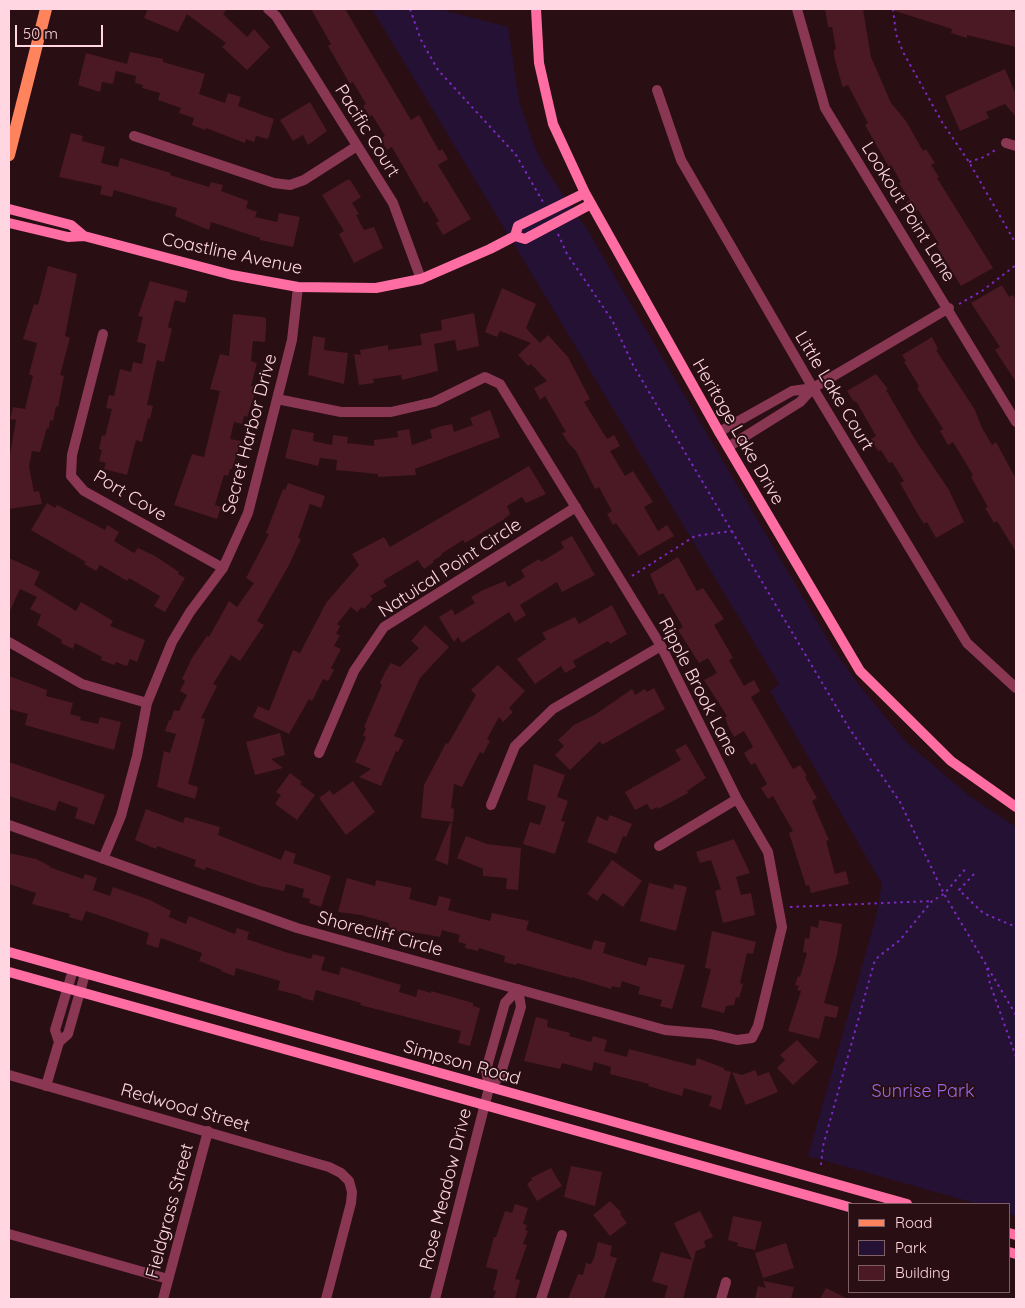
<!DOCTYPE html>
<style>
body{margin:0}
#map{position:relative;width:1025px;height:1308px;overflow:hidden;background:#290e14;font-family:Quicksand,sans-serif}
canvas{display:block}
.frame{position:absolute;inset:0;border:10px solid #ffd6e1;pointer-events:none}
.legend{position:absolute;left:848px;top:1203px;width:162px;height:90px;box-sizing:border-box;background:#290e14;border:1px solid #7f5e66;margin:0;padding:6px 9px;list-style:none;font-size:15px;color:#ffd6e1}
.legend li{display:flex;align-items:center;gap:10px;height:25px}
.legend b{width:25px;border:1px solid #7f5e66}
.scale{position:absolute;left:15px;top:25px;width:88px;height:22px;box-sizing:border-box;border:2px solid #ffd6e1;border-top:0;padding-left:6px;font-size:15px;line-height:18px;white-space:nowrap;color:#ffd6e1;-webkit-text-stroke:4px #290e14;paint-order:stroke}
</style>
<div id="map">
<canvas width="1025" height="1308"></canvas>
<div class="frame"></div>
<ul class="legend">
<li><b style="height:6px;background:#ff835d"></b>Road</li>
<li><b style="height:14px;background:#251133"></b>Park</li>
<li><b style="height:14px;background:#4b1923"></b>Building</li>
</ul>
<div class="scale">50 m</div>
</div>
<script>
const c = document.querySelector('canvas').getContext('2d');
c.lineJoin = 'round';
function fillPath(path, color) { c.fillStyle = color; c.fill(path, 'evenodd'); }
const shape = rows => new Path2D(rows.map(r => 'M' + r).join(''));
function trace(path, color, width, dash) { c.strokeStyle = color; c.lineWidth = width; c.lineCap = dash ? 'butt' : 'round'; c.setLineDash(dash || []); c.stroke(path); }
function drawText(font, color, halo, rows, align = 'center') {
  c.font = font + ' Quicksand,sans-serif'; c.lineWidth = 4; c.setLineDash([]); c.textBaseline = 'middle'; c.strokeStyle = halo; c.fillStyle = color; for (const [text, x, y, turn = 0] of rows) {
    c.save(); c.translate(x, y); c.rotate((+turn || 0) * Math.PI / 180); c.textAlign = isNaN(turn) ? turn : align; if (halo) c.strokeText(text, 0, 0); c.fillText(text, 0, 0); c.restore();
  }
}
fillPath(shape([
 [372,9,439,9,508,27,519,101,536,150,547,171,588,231,834,650,859,685,905,741,968,795,1016,827,1016,1216,1009,1214,1009,1204,978,1204,808,1156,876,917,882,884,770,691,779,684]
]), '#251133');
fillPath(shape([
 [148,9,227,9,223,14,247,37,254,29,270,47,247,70,222,47,226,43,187,14,178,32,144,18],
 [311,9,345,9,411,120,419,115,439,151,442,149,448,159,438,165,471,219,443,235,436,223,439,221,427,201,424,203,392,147,387,150,380,139,385,136,372,115,370,117,363,106,366,104,353,82,350,84,328,46,331,44],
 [825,9,863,9,871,57,891,103,906,121,923,151,926,149,935,163,931,165,939,177,937,178,993,268,961,286,936,245,939,244,918,210,914,212,906,202,910,200,899,183,901,182,891,165,889,167,865,125,868,123,848,85,843,87,842,85,834,56,834,50,836,49,832,27,828,27],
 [895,9,1011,9,1011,11,1016,12,1016,47,967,35,967,38,951,33,952,29,895,11],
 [130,52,163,59,163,62,205,74,199,94,225,103,228,93,241,97,238,106,274,119,268,139,256,136,254,142,246,139,245,143,206,128,205,130,192,125,194,118,179,113,181,108,158,100,160,93,142,88,143,85,135,83,136,76,116,71,113,84,102,82,100,92,78,85,86,53,127,64],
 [1005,69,1016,95,1016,117,1005,104,986,112,989,118,960,131,945,96],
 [310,102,327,131,308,145,303,135,293,141,280,120],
 [71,133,83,136,82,141,105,147,101,163,118,167,120,158,171,173,170,175,209,187,211,182,223,185,221,191,248,201,246,208,257,212,255,217,277,222,279,213,300,217,293,247,260,240,260,238,211,222,209,230,175,216,177,208,114,190,112,197,100,194,102,186,59,177],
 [347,180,350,180,361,197,352,203,359,214,356,215,364,230,374,227,383,248,354,263,339,234,344,231,322,195],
 [48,266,77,274,65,336,70,338,60,375,64,376,58,407,56,406,53,421,50,420,49,428,47,428,40,452,32,451,29,467,34,492,39,491,42,504,9,509,9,460,16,420,10,419,13,407,25,409,33,376,29,374,37,343,23,339,34,304,38,305],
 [150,281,188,291,185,303,175,300,168,327,172,329,164,362,157,360,147,405,153,406,150,419,148,418,142,442,136,440,127,475,104,469,106,463,99,461,102,450,99,449,102,435,105,436,112,409,106,408,109,395,114,396,120,369,131,372,133,362,142,364,146,344,137,342,143,317,138,316],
 [1002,285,1009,297,1013,295,1016,301,1016,382,995,350,1000,347,971,303],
 [502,288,536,304,526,328,540,343,548,335,568,357,590,399,584,402,607,439,614,435,620,446,610,451,625,476,633,471,653,502,644,507,658,531,667,525,674,536,639,556,616,523,613,525,607,514,612,511,599,487,595,489,576,451,569,444,562,433,566,432,545,396,540,400,534,388,547,381,531,364,528,366,518,355,531,343,500,331,497,337,485,332],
 [474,313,479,346,457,351,455,340,434,344,438,371,402,380,401,375,373,379,374,383,359,385,354,354,361,355,360,350,388,345,388,350,422,345,420,334,442,330,441,320],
 [233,314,262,317,266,318,266,329,265,342,253,341,251,361,257,363,251,386,257,387,247,417,244,416,242,424,234,422,230,439,241,441,232,469,230,469,228,476,224,475,217,498,215,505,221,507,217,519,174,505,192,454,204,457,220,391,210,389,220,354,229,356],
 [313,336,325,338,324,350,348,353,344,384,308,375],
 [932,337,938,349,936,350,975,410,981,426,992,445,996,442,1016,479,1016,552,997,521,994,523,985,508,988,507,971,477,973,475,953,442,948,445,940,431,943,429,917,388,919,386,904,362,906,361,902,355],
 [876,374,888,389,886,390,916,441,949,490,964,522,936,538,927,522,924,524,917,513,900,483,904,481,892,462,889,463,881,450,878,451,871,439,876,436,856,401,854,402,847,391],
 [490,410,500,437,415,469,416,475,378,477,378,474,336,470,337,460,320,458,318,466,285,458,292,429,314,433,313,441,332,445,333,435,348,437,347,443,374,446,374,440,398,437,397,431,409,429,412,445,432,438,430,430,442,426,452,424,454,432,473,425,470,418],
 [529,466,546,494,526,503,522,497,507,506,510,514,503,520,465,543,463,540,441,554,442,555,433,561,434,562,424,569,418,560,389,577,383,581,387,586,370,596,373,599,364,609,362,607,357,612,351,607,337,624,340,626,336,634,340,635,334,646,341,649,331,668,334,670,328,681,323,679,312,701,309,699,289,734,253,717,258,706,269,711,293,650,300,653,326,603,359,565,352,554,384,537,390,547],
 [288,483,325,496,321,508,310,504,298,538,301,539,289,565,257,621,264,625,240,661,231,655,213,684,217,686,201,718,205,719,188,784,198,787,195,799,157,787,164,751,170,753,176,734,165,731,169,720,171,720,174,710,179,711,187,695,180,691,185,681,182,679,192,658,207,636,209,637,229,601,237,607,254,583,246,578,269,534,266,533,283,489,285,490],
 [47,503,55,508,57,505,105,530,107,525,119,532,114,541,134,553,138,548,155,556,179,572,178,574,185,578,165,612,154,606,160,596,129,578,127,581,100,565,96,571,84,564,86,562,31,530],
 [572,536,595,575,562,592,557,582,520,605,526,615,515,622,509,612,462,643,458,637,454,642,439,617,452,609,455,615,475,603,471,597,483,590,505,581,508,587,525,577,521,570,539,559,541,562,564,548,561,542],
 [678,557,697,591,703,588,724,619,714,625,733,658,729,660,744,686,754,680,760,691,751,697,793,769,800,765,807,776,805,777,817,798,812,801,829,840,826,841,835,874,846,871,849,884,811,893,809,885,806,886,789,833,793,831,773,796,768,799,761,788,767,784,755,763,751,765,744,753,753,747,744,731,734,737,728,726,725,717,727,716,704,680,717,673,708,658,699,663,678,630,683,627,663,593,659,595,650,574],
 [9,558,40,572,34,585,76,611,81,602,113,621,110,626,145,640,137,662,130,659,127,666,116,662,114,665,101,660,102,657,75,643,73,649,61,643,62,640,37,625,41,615,30,609,37,597,20,589,9,613],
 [612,605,627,634,610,644,608,641,573,661,576,667,565,673,561,666,535,684,517,659,546,639,542,633,575,617,579,624],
 [425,625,449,647,420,678,394,736,404,740,398,752,396,751,381,786,359,777,371,769,355,762,366,737,363,736,366,728,364,727,382,685,380,683,385,672,391,663,400,667,419,648,411,641],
 [498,665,525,691,509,708,513,712,503,722,499,717,487,739,490,741,483,754,480,752,462,787,454,784,451,808,454,809,453,822,421,818,424,785,446,743,448,744,476,695,471,690],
 [9,676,47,690,46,696,73,703,70,714,81,717,80,720,98,724,100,717,121,722,114,750,25,725,28,714,9,709],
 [654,688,665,709,602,745,600,741,570,770,555,755,564,746,558,740,574,725,596,714,632,689,635,695,645,689,647,692],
 [280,733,285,755,271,759,283,768,255,775,246,742],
 [686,744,706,778,687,791,688,793,658,809,657,807,651,810,647,804,635,810,625,792,681,760,675,750],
 [9,762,105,795,94,825,75,818,78,808,59,801,55,811,9,796],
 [534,764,565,775,557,797,568,801,561,821,565,822,555,854,523,844,530,822,540,825,546,806,527,800],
 [290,773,302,782,300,784,315,795,297,820,275,804,281,795,276,792],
 [353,781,375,812,346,835,319,798,330,790,333,795],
 [146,809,183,823,185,817,220,827,218,835,281,860,285,850,296,854,293,863,331,876,321,907,309,903,310,899,302,897,304,889,286,884,284,891,260,886,206,867,205,870,194,866,196,860,157,846,156,849,135,840],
 [610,815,632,824,626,837,623,836,616,854,587,842,597,816,607,821],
 [450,823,452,823,448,865,435,860],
 [466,836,487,844,521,848,518,890,506,889,507,878,483,876,483,869,457,858],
 [734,839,750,873,736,877,741,895,751,893,755,915,723,923,715,891,721,889,711,860,700,863,696,852],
 [9,853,36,859,50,866,49,867,83,879,85,874,97,878,93,890,110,896,113,887,150,900,171,911,169,917,186,924,189,916,235,934,237,928,249,932,247,939,285,952,311,959,313,954,325,957,321,970,339,975,341,967,401,985,399,992,416,997,418,989,431,993,431,991,473,1003,473,1006,480,1008,470,1046,458,1043,461,1031,360,1005,361,1003,316,990,313,1001,300,997,301,996,278,990,280,981,236,968,234,976,221,971,222,970,199,961,202,953,161,938,158,948,146,944,149,933,104,917,86,911,82,921,69,917,70,914,32,904,36,893,9,884],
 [612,860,642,881,623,907,603,893,597,901,587,894],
 [347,878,375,886,376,880,412,888,409,899,436,906,439,896,451,899,448,910,490,921,492,913,529,921,526,930,591,950,594,940,606,943,603,953,646,966,649,957,685,965,672,1009,660,1006,662,1000,638,994,640,987,622,981,620,988,612,986,611,989,572,977,572,978,517,963,516,965,504,962,505,956,479,948,478,951,465,948,466,944,458,942,460,935,442,930,440,937,401,930,400,932,388,929,389,923,361,915,338,912],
 [649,883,673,889,674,884,687,887,676,931,640,921],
 [819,920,842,924,837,955,824,1003,839,1007,836,1018,825,1016,819,1039,788,1031,801,991,797,990,799,986,795,985,798,976,800,977,807,953,803,952,805,938,809,939,811,926,818,928],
 [712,931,756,942,753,954,747,953,740,983,743,984,739,998,736,997,734,1005,726,1006,724,1013,701,1007,711,969,705,968],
 [536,1017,548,1020,547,1027,570,1033,569,1036,591,1042,593,1036,607,1040,604,1051,627,1057,629,1049,695,1066,697,1058,724,1068,724,1070,731,1072,721,1110,709,1106,712,1096,684,1088,682,1096,648,1086,649,1084,610,1074,611,1067,594,1062,592,1071,562,1063,560,1069,524,1061],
 [797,1040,818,1062,793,1085,777,1068,785,1060,780,1055],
 [755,1070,758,1076,769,1072,778,1092,746,1105,732,1072,742,1075],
 [571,1166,602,1172,595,1206,564,1197],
 [551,1168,562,1186,537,1201,527,1184,532,1180,531,1178],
 [610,1201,621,1212,620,1214,627,1223,610,1236,593,1215],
 [515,1204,528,1208,523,1224,527,1225,525,1230,528,1231,523,1244,527,1245,515,1279,520,1280,515,1299,493,1299,496,1291,493,1290,498,1270,486,1267,494,1237,496,1237,505,1211,512,1213],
 [700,1211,713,1237,704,1241,706,1247,696,1251,683,1299,664,1299,668,1286,652,1281,661,1252,692,1260,674,1223],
 [733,1216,762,1222,755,1250,737,1246,738,1243,728,1240],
 [598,1242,612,1246,610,1256,617,1258,604,1299,568,1299,578,1274,583,1275,586,1263,591,1264,594,1258],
 [786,1243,794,1268,763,1278,755,1253],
 [763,1281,794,1287,791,1299,755,1299,758,1286,766,1288],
 [826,1288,848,1299,820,1299]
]), '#4b1923');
trace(shape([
 [410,9,421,40,438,70,516,155,543,202],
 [893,9,896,34,903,52,942,122,969,162,1016,244],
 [969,162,984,157,997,149],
 [558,234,567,254,612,320,633,365,849,728,900,802,944,894,1016,1015],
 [959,304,982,291,1016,265],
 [632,576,695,536,732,531],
 [974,874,959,890,983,913,1016,927],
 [790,907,932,901],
 [987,968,990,984,1016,1057],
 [821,1165,823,1146,874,963,878,957,900,940,932,901,944,894,967,867]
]), '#7c28c1', 2, [2.5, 4]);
trace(shape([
 [268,9,276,16,393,203,421,279],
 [797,9,825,108,1016,422],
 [657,90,681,160,813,388,967,643,1016,688],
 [134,136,274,183,290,185,304,180,357,146],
 [1006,143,1016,146],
 [103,334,72,455,71,476,84,491,223,568],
 [719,432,792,391,813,388],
 [728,447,800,402,813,388,949,308],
 [9,642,82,684,147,703],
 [319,753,354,671,384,627,576,507],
 [491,805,515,746,553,709,661,646],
 [9,825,297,928,665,1030,711,1034,737,1040,752,1038,758,1026,782,927,768,852,737,799,661,646,500,384,485,377,434,402,391,412,341,412,277,399],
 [659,846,737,799],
 [103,859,121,816,137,756,147,703,172,642,190,612,223,568,248,513,292,340,298,287],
 [59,1042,68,1034,85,974],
 [9,1075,329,1167,341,1173,349,1181,352,1192,351,1203,326,1299],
 [46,1086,59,1042,55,1030,73,970],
 [489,1088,500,1076,521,1007,518,989],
 [9,1234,168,1279],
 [163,1299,208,1131],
 [435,1299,489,1088,486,1070,505,1003,518,989],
 [541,1299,562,1235],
 [721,1299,726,1282]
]), '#8a3754', 10);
trace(shape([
 [536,9,539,63,553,124,585,193,719,432,860,671,951,761,1016,807],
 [9,209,71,225,84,236],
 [9,223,68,237,84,236,232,275,298,287,376,288,421,279,490,249,515,236,525,239,591,204],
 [515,236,518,226,585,193],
 [9,952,907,1204],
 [9,972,849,1207],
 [1009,1233,1016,1235],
 [1009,1252,1016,1254]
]), '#ff6da2', 10);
trace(shape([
 [9,155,46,9]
]), '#ff835d', 12);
drawText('18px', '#ffd6e1', '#290e14', [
 ["Pacific Court",367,131,58],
 ["Lookout Point Lane",908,212,58],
 ["Coastline Avenue",232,254,12],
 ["Little Lake Court",834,391,59],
 ["Heritage Lake Drive",738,432,60],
 ["Secret Harbor Drive",250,434,-75],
 ["Port Cove",130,496,31],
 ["Natuical Point Circle",450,568,-33],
 ["Ripple Brook Lane",698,687,63],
 ["Shorecliff Circle",380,934,15],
 ["Simpson Road",462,1063,16],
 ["Redwood Street",185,1108,16],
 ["Rose Meadow Drive",446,1189,-76],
 ["Fieldgrass Street",170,1211,-75]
]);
drawText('18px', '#986ae9', '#290e14', [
 ["Sunrise Park",923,1092]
]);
</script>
